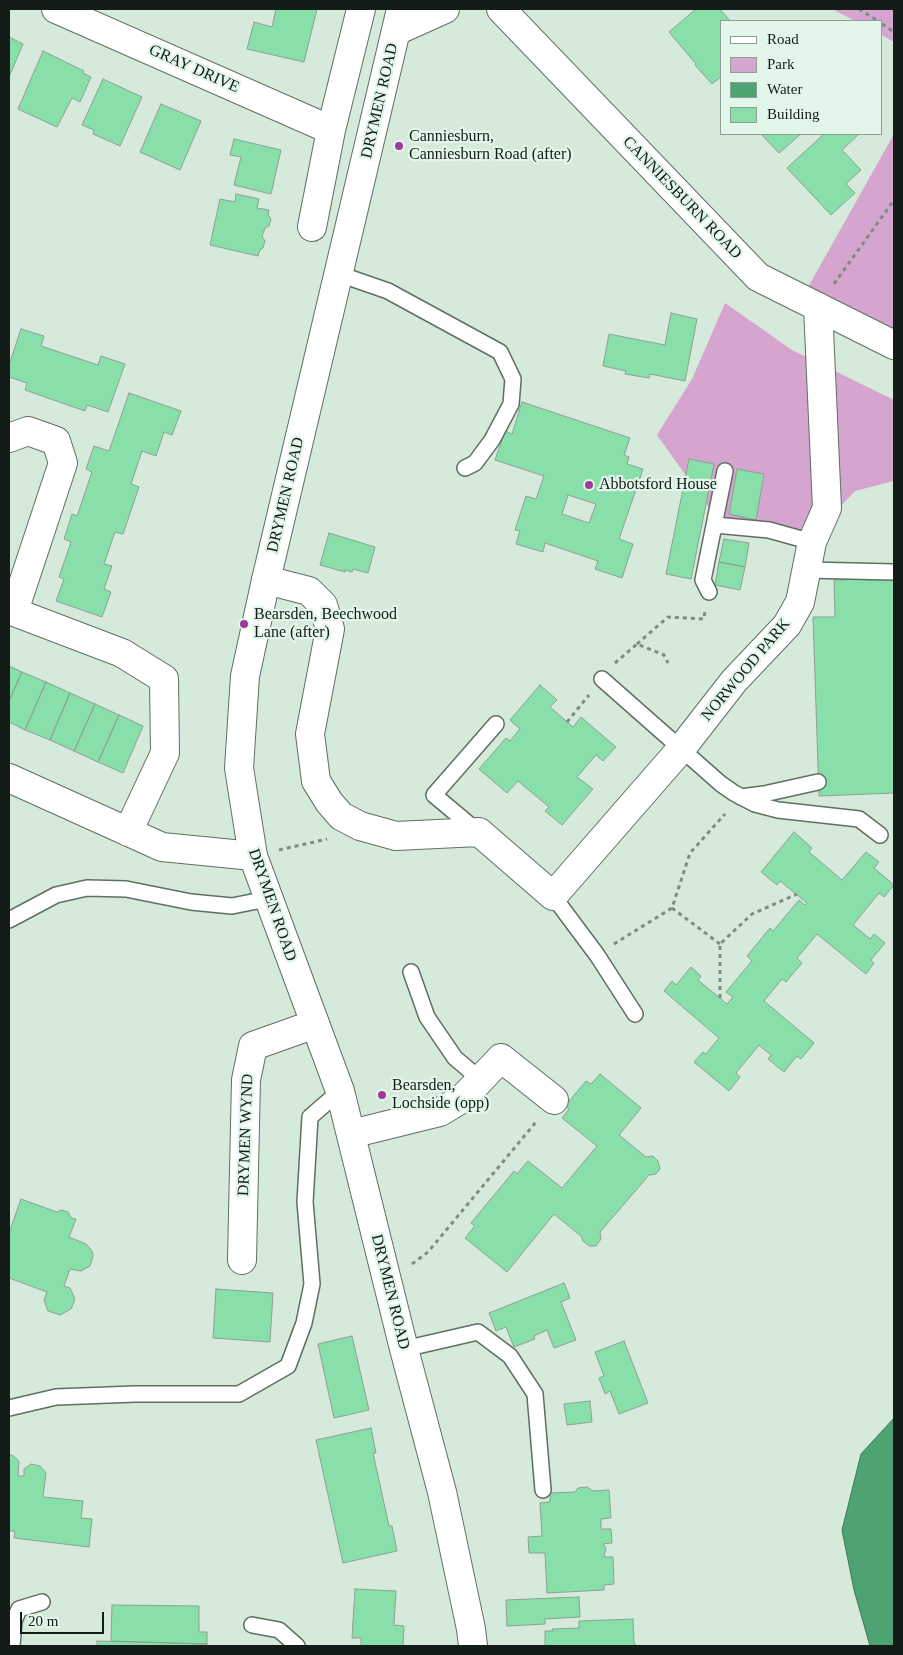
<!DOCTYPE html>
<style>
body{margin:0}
#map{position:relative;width:903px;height:1655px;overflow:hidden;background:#d5eadb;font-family:Georgia,serif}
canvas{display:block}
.frame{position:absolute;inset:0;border:10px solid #141c17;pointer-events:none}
.legend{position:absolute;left:720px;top:20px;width:162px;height:115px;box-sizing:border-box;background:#e2f7e9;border:1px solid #909f95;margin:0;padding:6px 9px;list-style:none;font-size:15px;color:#141c17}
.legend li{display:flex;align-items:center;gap:10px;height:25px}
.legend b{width:25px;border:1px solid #909f95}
.scale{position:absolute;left:20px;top:1612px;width:84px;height:22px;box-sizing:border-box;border:2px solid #141c17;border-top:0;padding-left:6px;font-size:15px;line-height:18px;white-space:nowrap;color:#141c17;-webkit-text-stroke:4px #e2f7e9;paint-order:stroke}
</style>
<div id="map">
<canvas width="903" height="1655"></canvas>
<div class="frame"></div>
<ul class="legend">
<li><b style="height:6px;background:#fff"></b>Road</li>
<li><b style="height:14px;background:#d5a5d0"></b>Park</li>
<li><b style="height:14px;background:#4da371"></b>Water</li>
<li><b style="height:14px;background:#89dfaa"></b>Building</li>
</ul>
<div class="scale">20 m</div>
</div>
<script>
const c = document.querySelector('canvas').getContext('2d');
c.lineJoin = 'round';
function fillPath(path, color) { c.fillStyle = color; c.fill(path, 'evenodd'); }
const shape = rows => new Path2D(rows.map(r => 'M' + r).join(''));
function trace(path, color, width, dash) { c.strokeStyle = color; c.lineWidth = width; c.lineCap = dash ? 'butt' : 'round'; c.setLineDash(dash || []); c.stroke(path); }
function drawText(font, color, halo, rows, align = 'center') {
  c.font = font + ' Georgia,serif'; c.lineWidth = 4.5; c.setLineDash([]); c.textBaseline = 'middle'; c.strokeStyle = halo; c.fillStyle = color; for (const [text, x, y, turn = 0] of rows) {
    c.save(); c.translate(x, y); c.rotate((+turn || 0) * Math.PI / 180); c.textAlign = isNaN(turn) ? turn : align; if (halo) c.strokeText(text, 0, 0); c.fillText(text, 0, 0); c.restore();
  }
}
fillPath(shape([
 [832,9,894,9,894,42,882,35,882,21,855,21],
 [894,134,894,331,807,289],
 [725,303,792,350,894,400,894,481,855,491,811,538,726,532,657,435,692,379]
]), '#d5a5d0');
const water = shape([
 [894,1418,894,1646,870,1646,854,1590,842,1530,861,1454,894,1418]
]);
fillPath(water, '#4da371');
trace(water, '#3c7a56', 1);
const building = shape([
 [276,9,317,9,304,62,247,49,254,22,272,27,276,9],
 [696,9,720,9,730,21,722,21,722,76,712,84,695,65,696,64,669,32,696,9],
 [9,37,23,44,9,77,9,37],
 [43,51,84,71,83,73,91,77,80,102,72,98,57,127,18,109,43,51],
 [103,79,142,97,120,146,93,134,94,130,82,125,103,79],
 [161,104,201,121,180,170,140,152,161,104],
 [761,134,801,134,779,153,761,134],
 [824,134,859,134,842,150,861,170,846,184,855,193,831,215,787,168,824,134],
 [234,139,281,150,271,194,234,185,241,157,230,155,234,139],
 [236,194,259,199,257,208,269,210,268,215,271,219,269,226,265,228,262,236,265,241,263,248,260,250,258,256,210,245,220,199,235,202,236,194],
 [671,313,697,319,685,381,650,374,649,378,625,374,626,371,603,366,609,334,665,345,671,313],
 [21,329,44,336,41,346,98,365,101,356,125,364,108,412,87,405,85,411,25,390,27,383,9,377,9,365,21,329],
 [129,393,181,411,172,435,164,432,156,456,142,451,131,484,139,487,123,534,115,532,104,564,112,566,104,589,111,592,102,617,56,601,64,579,59,577,71,542,64,539,72,514,77,516,92,472,86,469,94,446,109,451,129,393],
 [522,402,630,438,624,455,629,457,627,464,643,469,619,539,633,544,622,578,595,569,598,561,545,543,543,552,516,544,520,531,515,530,526,496,536,499,544,476,495,460,505,431,512,434,522,402],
 [568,495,596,504,589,523,562,514,568,495],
 [689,459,714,464,691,579,666,574,689,459],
 [737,469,764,474,756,520,729,514,737,469],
 [329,533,375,547,368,573,353,569,352,572,345,570,345,572,320,565,329,533],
 [724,539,749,543,745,567,719,562,724,539],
 [719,562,745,567,740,590,715,585,719,562],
 [894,578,894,793,819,796,813,617,835,617,834,580,894,578],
 [9,666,22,672,9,701,9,666],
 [22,672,46,682,25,730,9,722,9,701,22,672],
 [46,682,70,693,50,740,25,730,46,682],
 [540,685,557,700,550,707,573,727,581,717,616,747,603,761,596,755,577,777,593,789,562,825,545,811,549,807,518,781,507,793,479,769,506,738,510,741,520,729,510,720,540,685],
 [70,693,95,704,74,751,50,740,70,693],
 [95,704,119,715,98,762,74,751,95,704],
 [119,715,143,726,123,773,98,762,119,715],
 [794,832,812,848,809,852,842,880,866,852,879,862,874,868,894,885,884,897,879,893,853,925,870,939,874,934,885,943,871,960,874,963,866,974,817,934,797,958,802,963,786,982,782,979,764,1001,814,1043,801,1059,797,1056,784,1072,768,1059,771,1055,759,1045,736,1073,740,1077,729,1091,694,1062,703,1052,706,1054,719,1038,664,991,672,981,676,985,691,967,701,976,698,980,727,1004,733,997,726,992,752,961,747,956,770,928,773,931,799,900,805,905,807,903,780,881,777,885,761,872,794,832],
 [600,1074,641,1108,619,1135,646,1157,653,1156,658,1161,660,1169,656,1174,649,1175,600,1232,601,1239,596,1246,589,1246,583,1241,581,1236,554,1214,507,1272,465,1238,475,1226,471,1223,514,1171,517,1174,528,1161,562,1188,597,1146,562,1118,569,1109,565,1106,586,1081,591,1084,600,1074],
 [21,1199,57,1212,61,1210,68,1212,71,1218,76,1219,69,1237,86,1244,92,1251,93,1256,90,1266,81,1271,70,1269,64,1286,70,1288,75,1299,71,1309,60,1315,48,1311,44,1300,47,1292,9,1278,9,1233,21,1199],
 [564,1283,570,1298,561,1302,576,1340,554,1348,547,1330,534,1336,535,1339,514,1347,506,1327,496,1331,489,1313,564,1283],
 [216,1289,273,1293,270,1342,213,1338,216,1289],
 [352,1336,369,1410,334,1418,318,1344,352,1336],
 [624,1341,648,1403,619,1414,610,1391,605,1394,599,1378,604,1376,595,1352,624,1341],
 [590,1401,592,1422,567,1425,564,1404,590,1401],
 [371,1428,376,1453,373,1453,389,1526,392,1526,397,1551,343,1563,316,1440,371,1428],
 [9,1455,12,1455,19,1461,18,1476,24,1476,24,1469,31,1464,40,1466,46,1473,43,1497,83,1501,81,1518,92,1519,89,1547,14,1538,15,1531,9,1531,9,1455],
 [587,1487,593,1491,609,1490,611,1518,601,1519,601,1529,611,1529,612,1543,603,1544,606,1548,604,1557,613,1557,614,1584,604,1585,604,1590,547,1593,545,1553,529,1553,528,1537,542,1536,540,1503,550,1502,550,1493,575,1492,578,1488,587,1487],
 [355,1589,396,1591,394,1625,404,1626,403,1646,361,1646,361,1638,352,1638,355,1589],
 [579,1597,580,1617,545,1619,545,1624,507,1626,506,1600,579,1597],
 [112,1605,199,1606,199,1632,207,1632,207,1644,111,1641,112,1605],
 [633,1619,634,1643,637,1646,545,1646,545,1631,553,1631,552,1629,579,1628,579,1621,633,1619],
 [97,1641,207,1644,207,1646,97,1646,97,1641]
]);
fillPath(building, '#89dfaa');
trace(building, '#8da093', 1);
const lane = shape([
 [339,274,388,291,500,352,513,379,511,404,492,440,475,463,465,468],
 [715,525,769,530,812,542],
 [807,570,894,572],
 [709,592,703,580,725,471],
 [602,679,721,784,734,793,755,804,778,810,859,819,880,835],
 [741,797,764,794,818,782],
 [477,831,434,795,496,724],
 [553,896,597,955,635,1014],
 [9,920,56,895,87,888,126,889,191,902,232,906,267,899],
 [411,972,427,1017,455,1058,481,1080],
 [404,1349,478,1332,510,1356,535,1394,543,1490],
 [9,1408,56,1397,135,1394,239,1394,288,1366,304,1323,312,1284,305,1202,310,1117,340,1091],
 [252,1625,279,1630,297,1646],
 [12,1646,14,1621,19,1609,42,1602]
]);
const street = shape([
 [56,9,331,130],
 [312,227,331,130,361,9],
 [9,438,28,431,56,441,63,463,14,611],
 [266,580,309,591,323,605,330,629,310,734,316,781,329,802,341,816,360,826,396,836,479,832,553,896,681,749,734,681,787,625,800,602,812,542,827,508,818,307],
 [9,610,122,653,164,679,165,753,128,832],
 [9,778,162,847,253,856],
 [351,1134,440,1112,463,1098,501,1058,554,1100],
 [242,1260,246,1080,253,1046,315,1024]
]);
const secondary = shape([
 [501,9,758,277,894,345],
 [396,31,445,9]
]);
const primary = shape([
 [401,9,266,580,245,676,239,768,253,856,340,1091,404,1349,442,1492,471,1629,473,1646]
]);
trace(lane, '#5d7063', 18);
trace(street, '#5d7063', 30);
trace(secondary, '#5d7063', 30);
trace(primary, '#5d7063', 30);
trace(shape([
 [859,9,878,21],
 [882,24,894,32],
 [834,284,894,200],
 [637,644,668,617,704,619,705,611],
 [615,663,637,644,664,655,668,663],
 [567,722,589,695],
 [279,850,327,839],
 [672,908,720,944],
 [614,944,672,908,690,853,725,814],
 [720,998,720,944,752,914,797,894],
 [412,1264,428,1252,536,1122]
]), '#7e8d82', 3, [4, 4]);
trace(lane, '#fff', 15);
trace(street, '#fff', 28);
trace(secondary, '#fff', 28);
trace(primary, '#fff', 28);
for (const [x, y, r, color] of [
 [399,146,5,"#a1399c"],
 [589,485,5,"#a1399c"],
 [244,624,5,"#a1399c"],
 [382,1095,5,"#a1399c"]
]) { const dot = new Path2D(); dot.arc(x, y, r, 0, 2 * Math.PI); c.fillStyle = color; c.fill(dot); trace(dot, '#e2f7e9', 2); }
drawText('16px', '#141c17', '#e2f7e9', [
 ["GRAY DRIVE",194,69,24],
 ["DRYMEN ROAD",380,101,-77],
 ["CANNIESBURN ROAD",682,198,46],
 ["DRYMEN ROAD",286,495,-77],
 ["NORWOOD PARK",746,670,-50],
 ["DRYMEN ROAD",272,905,71],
 ["DRYMEN WYND",246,1135,-88],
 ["DRYMEN ROAD",390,1292,76]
]);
drawText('16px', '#141c17', '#e2f7e9', [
 ["Canniesburn,",409,137],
 ["Canniesburn Road (after)",409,155],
 ["Abbotsford House",599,485],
 ["Bearsden, Beechwood",254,615],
 ["Lane (after)",254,633],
 ["Bearsden,",392,1086],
 ["Lochside (opp)",392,1104]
], 'left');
</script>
